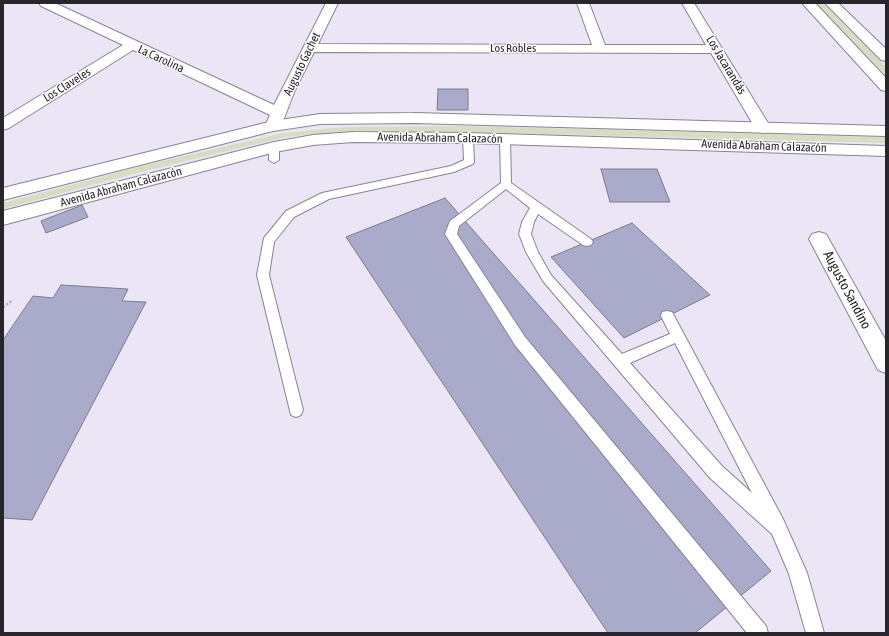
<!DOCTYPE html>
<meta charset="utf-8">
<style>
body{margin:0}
#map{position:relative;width:889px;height:636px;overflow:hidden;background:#ece5f5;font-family:"Asap Condensed",sans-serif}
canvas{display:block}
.frame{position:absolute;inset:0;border:4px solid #28252b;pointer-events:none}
</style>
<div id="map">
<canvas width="889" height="636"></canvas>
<div class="frame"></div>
</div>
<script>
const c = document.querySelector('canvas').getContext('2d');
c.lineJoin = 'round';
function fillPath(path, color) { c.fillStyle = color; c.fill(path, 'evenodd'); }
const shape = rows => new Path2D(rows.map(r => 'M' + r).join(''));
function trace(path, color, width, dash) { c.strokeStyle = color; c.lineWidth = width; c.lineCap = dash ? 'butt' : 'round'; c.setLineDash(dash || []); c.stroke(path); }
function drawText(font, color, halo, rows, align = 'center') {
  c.font = font + ' "Asap Condensed",sans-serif'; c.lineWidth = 3; c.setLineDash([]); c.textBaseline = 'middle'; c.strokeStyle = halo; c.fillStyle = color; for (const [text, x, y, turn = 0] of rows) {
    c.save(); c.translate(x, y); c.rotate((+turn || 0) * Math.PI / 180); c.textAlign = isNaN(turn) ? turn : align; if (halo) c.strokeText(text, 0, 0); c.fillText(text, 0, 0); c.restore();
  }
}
fillPath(shape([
 [816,3,823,3,886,67,886,76],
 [465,126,886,137,886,143,466,132,312,134,286,137,149,170,3,209,3,203,146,165,283,133,345,127]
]), '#d7ddc2');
const building = shape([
 [438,89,468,89,468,110,437,110,438,89],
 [601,169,657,169,670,202,610,202,601,169],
 [445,198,771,571,695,633,608,633,346,237,445,198],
 [82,205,88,217,46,233,41,221,82,205],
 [632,223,710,295,624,338,551,257,632,223],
 [61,285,128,289,122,301,146,302,32,520,3,518,3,340,33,296,53,298,61,285]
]);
fillPath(building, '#aaabcb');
trace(building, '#7a7b8a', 1);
const lane = shape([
 [468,135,473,138,474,162,473,164,454,172,329,199,294,217,274,242,269,275,303,410,301,415,296,417,291,415,257,275,264,238,286,211,322,193,451,166,464,160,463,138,468,135],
 [505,136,510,139,511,183,591,239,593,242,591,245,587,246,583,245,538,214,534,222,531,234,538,252,551,275,622,354,670,334,661,316,662,312,667,311,672,312,783,519,807,573,824,633,806,633,789,574,772,534,710,478,543,281,526,252,519,234,522,222,530,208,506,189,459,226,457,234,525,337,766,626,768,633,747,633,515,345,445,234,450,221,501,183,500,139,505,136],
 [675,343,752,493,722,466,630,363,675,343],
 [274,144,279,147,279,160,274,163,269,160,269,147,274,144]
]);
const street = shape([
 [39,3,55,3,274,105,326,3,338,3,318,44,592,45,577,3,589,3,605,45,706,45,682,3,694,3,771,128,769,131,763,133,757,131,711,53,314,52,295,90,281,126,279,129,273,131,267,129,265,126,270,115,133,50,9,128,3,130,3,118,123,45,41,6,39,3],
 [819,232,826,234,886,341,886,373,878,370,809,239,812,234,819,232]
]);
const secondary = shape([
 [802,3,815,3,886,78,886,91,881,90,802,3],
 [825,3,838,3,886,49,886,61,881,60,825,3],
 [414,113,886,126,886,136,414,123,320,124,273,131,3,200,3,188,273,121,320,114,414,113],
 [353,132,468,133,886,146,886,156,468,143,353,142,313,145,275,152,3,225,3,211,274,142,313,135,353,132]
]);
trace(lane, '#8a8392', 2);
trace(street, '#8a8392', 2);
trace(secondary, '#8a8392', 2);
trace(shape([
 [3,307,13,300]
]), '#b1abb8', 2.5, [2, 2]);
fillPath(lane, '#fff');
fillPath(street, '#fff');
fillPath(secondary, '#fff');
drawText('12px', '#28252b', '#fff', [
 ["Los Robles",513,48],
 ["La Carolina",161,59,25],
 ["Augusto Gachet",302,64,-64],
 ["Los Jacarandás",726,65,59],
 ["Los Claveles",67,85,-32],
 ["Avenida Abraham Calazacón",440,138,1],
 ["Avenida Abraham Calazacón",764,146,2],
 ["Avenida Abraham Calazacón",121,187,-15]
]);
drawText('14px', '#28252b', '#fff', [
 ["Augusto Sandino",847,290,62]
]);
</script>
